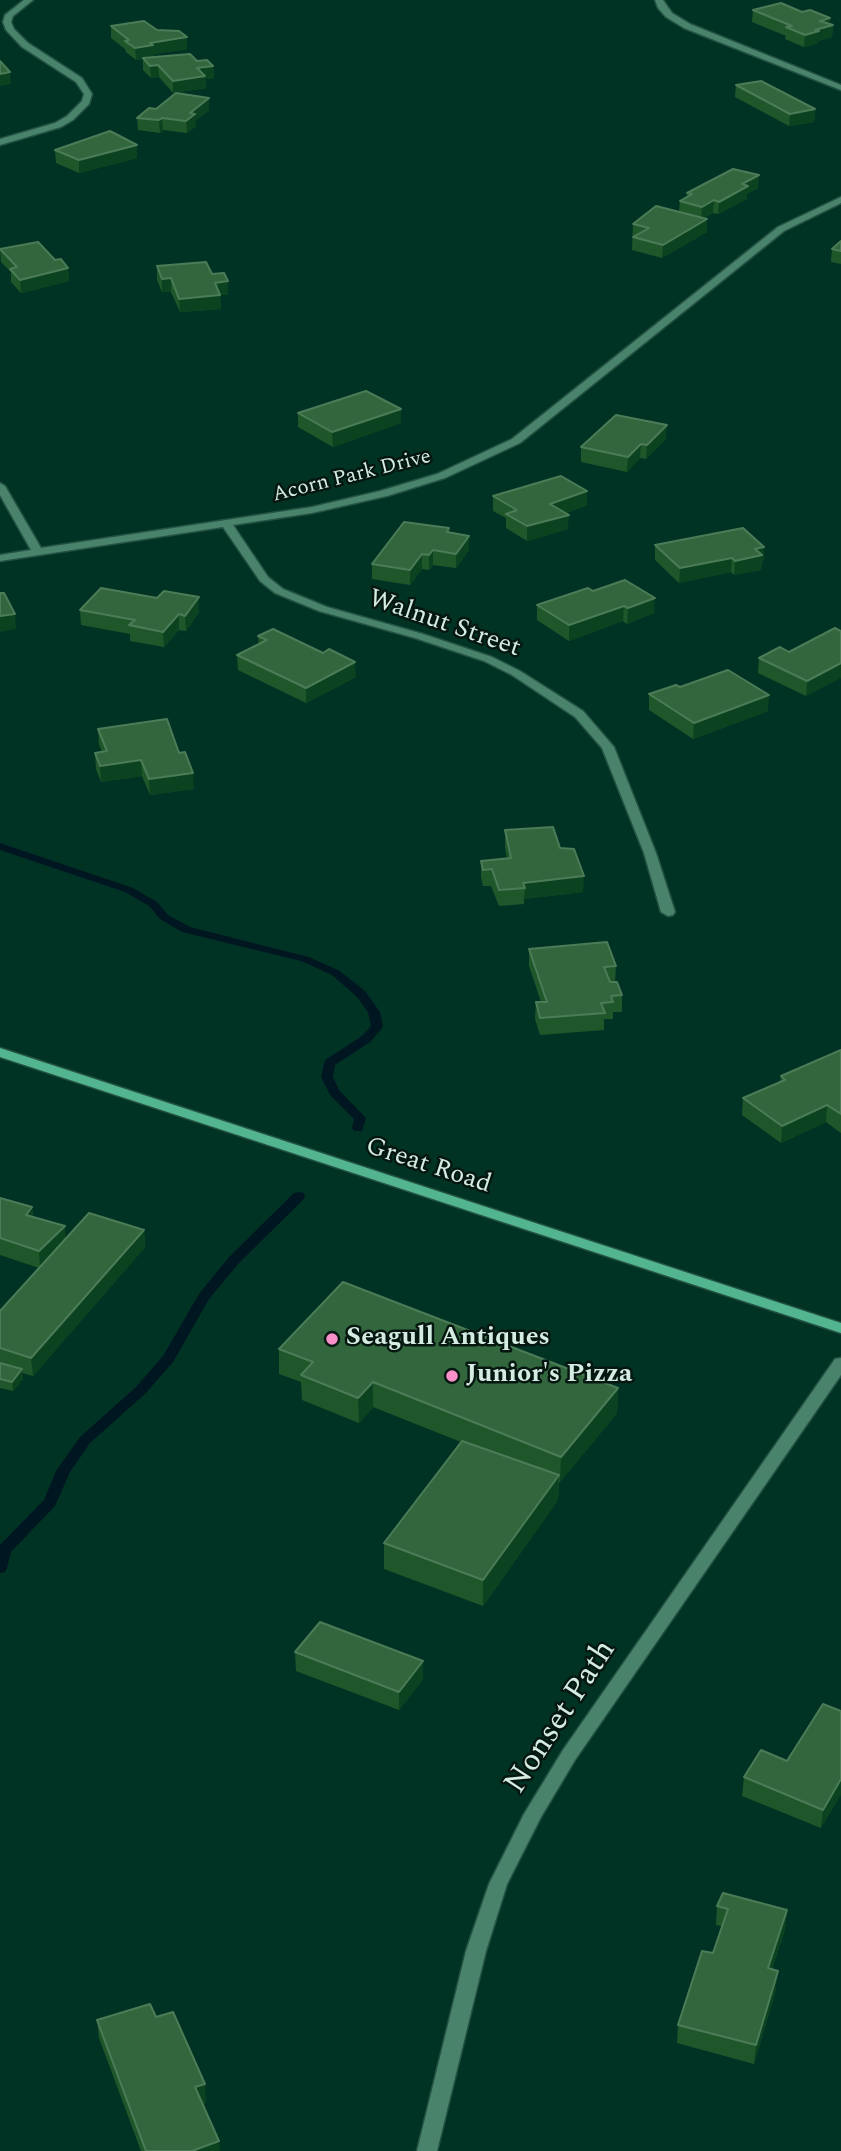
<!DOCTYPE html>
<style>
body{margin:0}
canvas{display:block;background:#013324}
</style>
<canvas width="841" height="2151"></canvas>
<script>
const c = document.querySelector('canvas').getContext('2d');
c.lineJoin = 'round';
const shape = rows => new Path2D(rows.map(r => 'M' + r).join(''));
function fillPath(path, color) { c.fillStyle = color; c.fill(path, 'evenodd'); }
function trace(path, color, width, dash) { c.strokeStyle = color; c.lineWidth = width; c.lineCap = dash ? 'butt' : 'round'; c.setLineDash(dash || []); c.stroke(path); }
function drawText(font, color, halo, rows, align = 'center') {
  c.font = font + ' Spectral,serif'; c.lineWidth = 5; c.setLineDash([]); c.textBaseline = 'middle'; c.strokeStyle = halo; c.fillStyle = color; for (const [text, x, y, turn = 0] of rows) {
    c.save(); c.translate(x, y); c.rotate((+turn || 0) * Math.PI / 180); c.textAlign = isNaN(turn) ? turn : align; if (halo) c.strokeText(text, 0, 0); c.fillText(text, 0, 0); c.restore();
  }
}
fillPath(shape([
 [0,843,133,888,157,902,168,915,190,927,309,957,340,971,365,991,380,1012,383,1027,370,1042,335,1065,333,1077,339,1090,366,1118,362,1131,354,1131,352,1128,354,1119,330,1095,321,1077,325,1060,362,1036,371,1026,368,1012,357,997,332,975,301,961,182,932,160,919,149,906,125,892,0,850,0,843],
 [299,1192,304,1193,305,1196,304,1199,239,1263,209,1299,173,1362,146,1393,90,1443,70,1472,55,1506,11,1552,7,1568,5,1572,0,1573,0,1545,44,1500,56,1471,80,1437,136,1387,163,1356,199,1294,229,1257,294,1193,299,1192]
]), '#001620');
const minor = shape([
 [24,0,33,0,13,16,11,22,14,29,28,43,82,78,92,94,89,104,73,120,61,127,0,145,0,139,55,123,67,116,82,101,84,94,76,82,22,47,6,30,3,22,5,15,24,0],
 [655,0,663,0,672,13,690,24,841,85,841,90,684,28,666,17,658,8,655,0],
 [841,197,841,203,784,231,520,443,445,478,387,496,312,513,233,525,268,577,283,589,327,607,423,634,492,657,520,671,583,711,614,747,656,853,675,912,673,915,668,916,661,912,644,853,602,748,575,717,512,675,484,661,415,638,319,611,275,593,260,581,223,527,0,561,0,555,31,550,0,495,0,483,5,486,41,548,312,507,380,491,437,474,512,439,778,227,841,197],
 [841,1358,841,1375,575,1760,541,1817,507,1884,486,1951,437,2151,417,2151,466,1951,489,1884,524,1814,563,1750,835,1359,841,1358]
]);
const secondary = shape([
 [0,1048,841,1323,841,1333,0,1057,0,1048]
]);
trace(minor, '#235142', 3);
trace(secondary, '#235142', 3);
fillPath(minor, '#49836c');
fillPath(secondary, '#53b590');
fillPath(shape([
 [753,10,830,24,833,25,832,37,818,41,818,43,804,47,785,39,786,36,752,22],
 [111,26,157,30,187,37,187,49,154,54,154,57,197,61,213,66,214,78,205,79,206,88,173,93,159,77,151,78,143,70,143,59,136,60,126,52,125,49,111,38],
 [736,85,815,109,814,122,789,126,735,97],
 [209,98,209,110,195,121,196,126,187,133,163,130,160,133,138,130,137,118,156,109],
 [55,150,137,158,79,173,56,163],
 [758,188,747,194,747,199,718,214,713,213,704,218,707,219,707,232,662,258,632,250,633,224,679,212,680,201,687,197,687,193],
 [841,241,841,264,831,262,832,249],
 [0,249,55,260,68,268,69,281,21,293,11,282,11,272,1,262],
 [157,266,212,274,228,295,220,295,221,309,180,312,171,292,162,292,157,280],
 [298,413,401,423,333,447,298,427],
 [666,439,646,459,640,458,627,472,581,462,581,447],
 [493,496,587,505,566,513,568,529,527,541,506,528,506,518,493,511],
 [449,528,449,532,469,550,456,568,433,565,429,570,422,569,410,585,372,579,372,564],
 [655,545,764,547,763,562,762,562,761,570,734,575,731,572,679,583,655,560],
 [593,591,654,613,627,624,623,621,569,641,537,620,537,605],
 [80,610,199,612,186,631,179,630,164,647,130,641,130,634,81,625],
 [835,628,806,696,758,673,759,658,789,652],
 [258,636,356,677,306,703,238,670,237,655,259,645],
 [680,687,768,711,693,739,649,710,649,694],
 [98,729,179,753,194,789,150,795,142,776,101,782,96,769,95,753,102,752,99,744],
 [505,830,560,848,583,892,524,899,524,904,499,906,491,886,483,886,481,877,481,861,507,859,505,847],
 [529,949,616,966,615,982,622,995,622,1012,613,1012,613,1019,604,1019,604,1030,540,1035,535,1019,536,1002,541,1002,529,966],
 [841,1050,841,1133,826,1122,781,1143,742,1115,743,1098,780,1082,781,1076],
 [0,1198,32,1207,33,1217,66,1238,144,1230,145,1247,33,1376,22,1373,23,1379,13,1391,0,1388,0,1311,39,1268,0,1255],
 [279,1349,618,1388,617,1413,560,1482,559,1482,558,1500,483,1606,384,1569,384,1543,461,1442,373,1407,359,1423,302,1400,301,1382,279,1374],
 [295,1652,423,1661,423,1679,399,1710,296,1671],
 [841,1711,821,1828,742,1796,744,1777,787,1761],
 [717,1906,787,1910,785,1929,772,1969,776,1989,754,2064,677,2043,678,2025,713,1953,722,1926,716,1925],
 [156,2017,206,2103,203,2104,220,2151,141,2151,99,2038,97,2020]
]), '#1f572a');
fillPath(shape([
 [830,18,830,26,833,25,832,37,818,41,818,43,804,47,805,35,820,21],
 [187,37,187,49,154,54,154,57,136,60,135,48,150,43],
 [158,65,159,77,151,78,150,66],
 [213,66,214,78,205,79,206,88,173,93,173,81,197,68],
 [10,72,11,84,0,86,0,74],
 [209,98,209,110,195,121,196,126,187,133,186,121,190,113],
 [815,109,814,122,789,126,790,114],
 [162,118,163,130,160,133,159,120],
 [137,145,137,158,79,173,79,160],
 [759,175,758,188,747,194,747,199,718,214,719,202,742,184],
 [714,200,713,213,701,220,702,207],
 [707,219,707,232,662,258,663,245],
 [68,268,69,281,21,293,20,280],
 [171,278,171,292,162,292,162,279],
 [228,281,228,295,220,295,221,309,180,312,179,299,215,283],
 [401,409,401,423,333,447,332,432],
 [667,425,666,439,646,459,647,445],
 [641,444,640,458,627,472,628,457],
 [587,491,587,505,549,519,550,504],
 [569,515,568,529,527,541,527,526],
 [469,536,469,550,456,568,456,554],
 [764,547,763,562,762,562,761,570,734,575,735,561,755,549],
 [433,550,433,565,429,570,429,555],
 [422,554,422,569,410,585,410,570],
 [732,558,731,572,679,583,680,568],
 [199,597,199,612,186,631,185,616],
 [655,598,654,613,627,624,628,608],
 [624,606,623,621,569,641,569,625],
 [15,614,16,629,0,632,0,616],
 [179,614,179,630,164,647,163,632],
 [355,662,356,677,306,703,306,688],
 [841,663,841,678,806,696,807,681],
 [769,695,768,711,693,739,694,723],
 [141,760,142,776,101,782,100,766],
 [193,773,194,789,150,795,149,779],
 [584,876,583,892,524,899,525,888,523,883],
 [827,1105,826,1122,781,1143,782,1126],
 [32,1207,34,1224,26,1215],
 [65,1226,66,1244,40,1268,39,1251],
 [144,1230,145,1247,33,1376,31,1358],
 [22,1369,23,1379,13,1391,12,1382],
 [373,1382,373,1407,359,1423,358,1398],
 [618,1388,617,1413,560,1482,561,1457],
 [559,1475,558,1500,483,1606,483,1580],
 [423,1661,423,1679,399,1710,399,1692],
 [841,1779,841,1795,821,1828,823,1810],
 [787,1910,785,1929,766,1986,768,1968],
 [778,1971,776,1989,754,2064,756,2045],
 [205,2084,206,2103,196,2106,195,2087],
 [219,2141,220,2151,192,2151]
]), '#0b421f');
const building = shape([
 [781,3,802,12,810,10,830,18,820,21,833,25,815,30,819,31,805,35,786,27,792,26,753,10,781,3],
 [144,21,157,30,179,31,187,37,150,43,153,45,135,48,125,41,129,40,111,26,144,21],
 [190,54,197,61,207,60,213,66,197,68,205,76,173,81,158,65,150,66,143,58,190,54],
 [0,61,10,72,0,74,0,61],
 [761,81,815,109,790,114,736,85,761,81],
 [176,93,209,98,190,113,195,114,186,121,162,118,159,120,137,118,149,108,156,109,176,93],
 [110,131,137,145,79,160,55,150,110,131],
 [733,169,759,175,742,184,748,186,719,202,714,200,702,207,680,201,692,194,687,193,733,169],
 [656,206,707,219,663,245,633,237,649,228,633,224,656,206],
 [841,241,841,251,832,249,841,241],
 [38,242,55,260,61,259,68,268,20,280,10,269,17,267,0,249,38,242],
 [206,262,212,274,224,273,228,281,215,283,220,295,179,299,171,278,162,279,157,266,206,262],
 [366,391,401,409,332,432,298,413,366,391],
 [616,415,667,425,647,445,641,444,628,457,581,447,616,415],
 [561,476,587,491,550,504,569,515,527,526,506,514,517,510,493,496,561,476],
 [404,522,449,528,447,532,469,536,456,554,433,550,429,555,422,554,410,570,372,564,404,522],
 [743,528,764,547,755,549,762,555,735,561,732,558,680,568,655,545,743,528],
 [625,580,655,598,628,608,624,606,569,625,537,605,588,588,593,591,625,580],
 [101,588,157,598,164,591,199,597,185,616,179,614,163,632,129,625,135,620,80,610,101,588],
 [0,593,4,593,15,614,0,616,0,593],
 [835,628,841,631,841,663,807,681,759,658,780,647,789,652,835,628],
 [273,629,323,653,329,649,355,662,306,688,237,655,267,640,258,636,273,629],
 [728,670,769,695,694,723,649,694,676,685,680,687,728,670],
 [167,719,179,753,185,752,193,773,149,779,141,760,100,766,95,753,107,751,98,729,167,719],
 [553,827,560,848,574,849,584,876,523,883,525,888,499,890,492,869,483,870,481,861,511,858,505,830,553,827],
 [607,942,616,966,604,967,610,982,617,982,622,995,611,996,613,1002,601,1003,605,1013,540,1018,536,1002,547,1002,529,949,607,942],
 [841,1050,841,1114,827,1105,782,1126,743,1098,785,1080,781,1076,841,1050],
 [0,1198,32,1207,26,1215,65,1226,39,1251,0,1238,0,1198],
 [89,1213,144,1230,31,1358,0,1348,0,1311,89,1213],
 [343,1282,618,1388,561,1457,373,1382,358,1398,301,1375,313,1362,279,1349,343,1282],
 [0,1363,22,1369,12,1382,0,1379,0,1363],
 [462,1441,559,1475,483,1580,384,1543,462,1441],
 [320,1622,423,1661,399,1692,295,1652,320,1622],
 [823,1704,841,1711,841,1779,823,1810,744,1777,761,1750,787,1761,823,1704],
 [723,1893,787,1910,768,1968,778,1971,756,2045,678,2025,702,1951,713,1953,728,1909,717,1906,723,1893],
 [150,2004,156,2017,173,2012,205,2084,195,2087,219,2141,192,2151,146,2151,97,2020,150,2004]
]);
fillPath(building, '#32673d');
trace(building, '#4c7c57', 2);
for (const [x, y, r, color] of [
 [332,1339,7,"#f990ca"],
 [452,1376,7,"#f990ca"]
]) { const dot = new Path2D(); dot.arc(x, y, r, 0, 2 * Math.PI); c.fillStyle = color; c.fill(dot); trace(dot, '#051710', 2.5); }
drawText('21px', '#d4ece1', '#051710', [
 ["Acorn Park Drive",352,477,-14]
]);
drawText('26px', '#d4ece1', '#051710', [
 ["Walnut Street",444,625,19],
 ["Great Road",428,1167,18]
]);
drawText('bold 26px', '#d4ece1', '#051710', [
 ["Seagull Antiques",346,1339],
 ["Junior's Pizza",466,1376]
], 'left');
drawText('32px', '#d4ece1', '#051710', [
 ["Nonset Path",562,1718,-57]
]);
</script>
